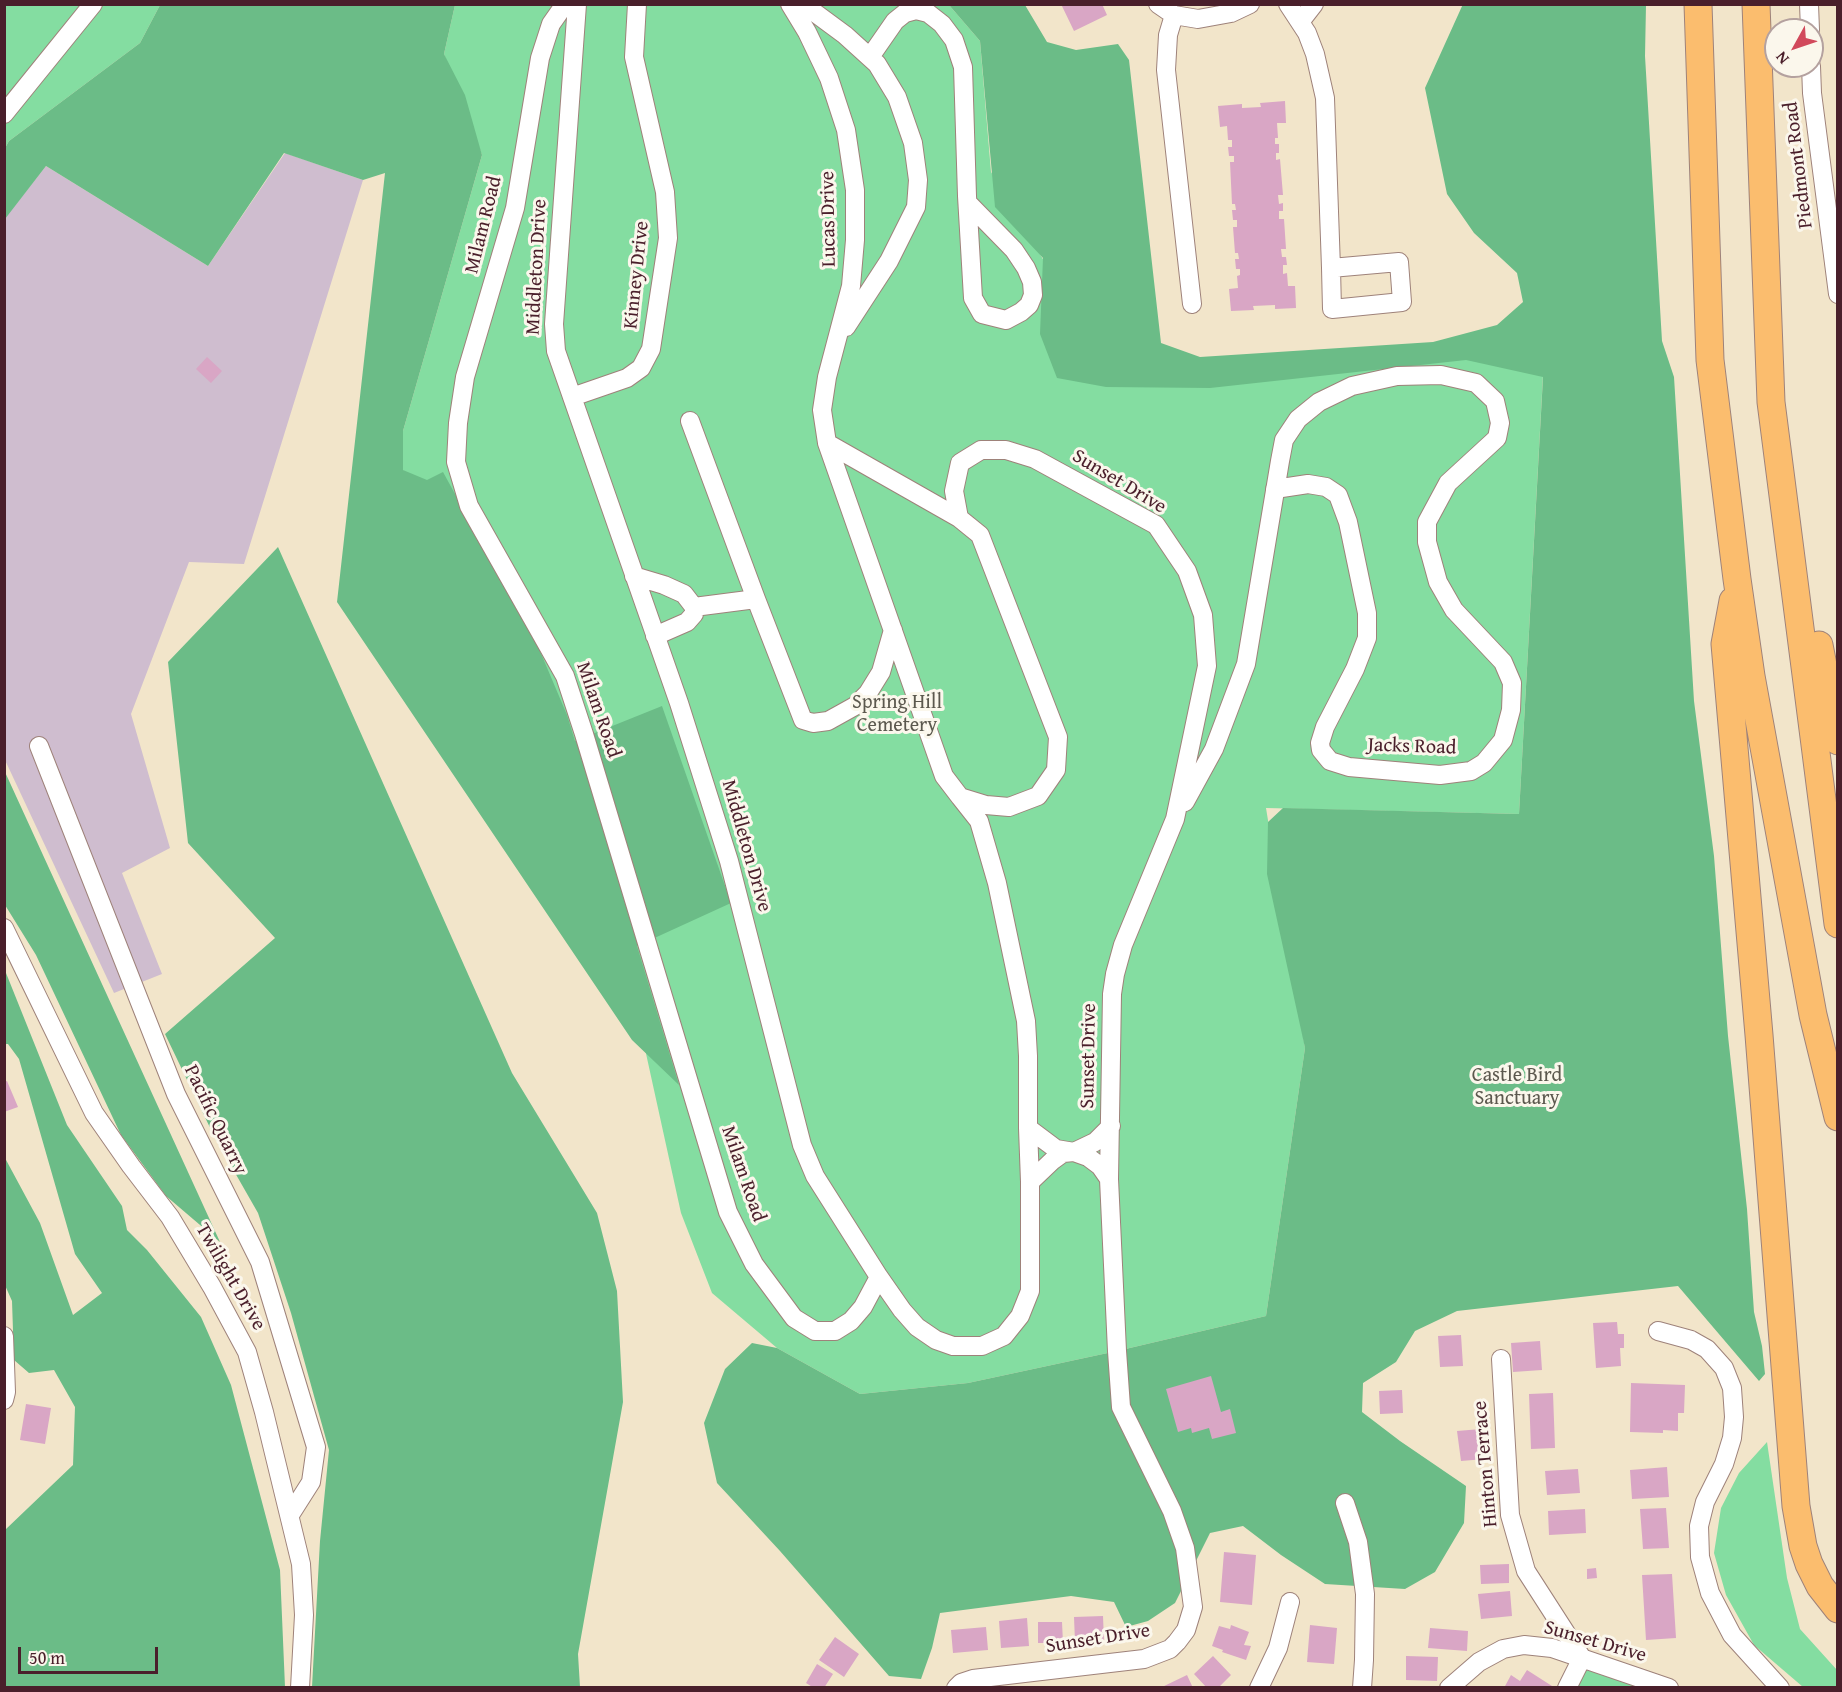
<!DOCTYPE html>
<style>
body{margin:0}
#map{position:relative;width:1842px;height:1692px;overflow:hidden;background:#f2e5ca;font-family:"Gentium Book Plus",serif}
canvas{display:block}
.frame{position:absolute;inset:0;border:6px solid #4a1f2b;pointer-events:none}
.north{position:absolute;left:1764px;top:18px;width:60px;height:60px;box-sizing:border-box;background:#fbf7ec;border:2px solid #b4a19f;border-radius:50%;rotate:230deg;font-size:16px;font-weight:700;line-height:24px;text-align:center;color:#4a1f2b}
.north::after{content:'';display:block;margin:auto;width:21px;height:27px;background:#d1495b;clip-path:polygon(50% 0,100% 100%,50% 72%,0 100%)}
.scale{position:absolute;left:18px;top:1647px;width:140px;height:27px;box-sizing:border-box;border:3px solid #4a1f2b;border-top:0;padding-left:8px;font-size:18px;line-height:21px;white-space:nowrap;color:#4a1f2b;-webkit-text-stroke:4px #fbf7ec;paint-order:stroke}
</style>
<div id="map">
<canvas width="1842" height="1692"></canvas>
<div class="frame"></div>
<div class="north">N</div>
<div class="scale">50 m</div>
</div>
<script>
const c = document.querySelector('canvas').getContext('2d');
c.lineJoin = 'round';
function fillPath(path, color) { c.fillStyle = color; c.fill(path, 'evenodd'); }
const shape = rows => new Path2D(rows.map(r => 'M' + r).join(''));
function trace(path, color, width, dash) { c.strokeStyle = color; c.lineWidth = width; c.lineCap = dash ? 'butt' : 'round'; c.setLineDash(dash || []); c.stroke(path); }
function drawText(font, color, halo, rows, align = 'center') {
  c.font = font + ' "Gentium Book Plus",serif'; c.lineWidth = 6; c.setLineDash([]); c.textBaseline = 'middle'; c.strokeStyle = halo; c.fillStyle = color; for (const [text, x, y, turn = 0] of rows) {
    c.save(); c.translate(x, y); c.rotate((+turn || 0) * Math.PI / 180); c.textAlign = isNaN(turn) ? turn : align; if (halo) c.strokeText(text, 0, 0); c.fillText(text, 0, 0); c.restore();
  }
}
fillPath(shape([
 [285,153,363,180,244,564,189,562,131,714,170,848,122,873,162,974,114,993,5,760,4,219,46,166,208,266]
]), '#cfbdcf');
fillPath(shape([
 [5,5,160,5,140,43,9,141,5,148],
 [455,5,949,5,980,41,991,172,1053,276,1067,373,1544,357,1519,814,1266,808,1305,1048,1266,1316,1117,1351,968,1383,860,1394,777,1348,712,1293,681,1213,645,1049,403,470,403,431,482,155,444,54],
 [1767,1442,1787,1578,1800,1629,1837,1670,1837,1687,1803,1687,1754,1645,1726,1595,1714,1553,1721,1508,1739,1473],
 [1582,1658,1663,1688,1567,1688]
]), '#84dda1');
fillPath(shape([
 [1463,4,1646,5,1645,56,1662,341,1674,377,1694,701,1714,856,1728,1036,1747,1209,1754,1312,1762,1346,1765,1374,1759,1381,1678,1286,1457,1311,1415,1331,1396,1362,1363,1383,1362,1412,1400,1441,1466,1486,1464,1523,1435,1572,1405,1589,1325,1584,1281,1555,1243,1526,1210,1533,1175,1603,1148,1621,1126,1627,1114,1602,1071,1596,940,1613,932,1648,921,1679,889,1676,780,1551,717,1483,704,1423,725,1369,752,1343,777,1348,860,1394,968,1383,1117,1351,1266,1316,1305,1048,1267,874,1268,822,1283,808,1519,814,1543,377,1466,360,1210,388,1106,387,1057,378,1040,334,1043,258,995,207,980,41,949,5,1025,5,1047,42,1076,50,1118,44,1129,60,1161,343,1200,357,1433,342,1497,325,1523,302,1517,273,1474,233,1447,194,1425,88],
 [160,5,455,5,444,54,465,95,482,155,403,431,403,470,427,480,443,472,537,644,567,715,575,741,662,706,731,903,637,946,679,1085,632,1040,337,602,385,173,363,180,284,153,208,266,46,166,5,219,5,148,9,141,140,43],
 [278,547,512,1073,597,1213,617,1291,623,1402,578,1654,580,1687,312,1687,320,1541,329,1450,291,1313,258,1213,214,1136,165,1034,275,938,188,843,168,662],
 [4,772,5,772,220,1242,166,1196,121,1135,36,955,5,905],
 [4,968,67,1125,122,1206,127,1230,147,1250,201,1317,231,1385,280,1570,285,1687,5,1687,5,1530,73,1465,75,1407,54,1370,29,1373,14,1360,12,1301,4,1283,5,1158,40,1223,73,1315,102,1293,75,1254,19,1059,8,1044,5,1044]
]), '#6bbc87');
fillPath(shape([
 [1061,4,1102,4,1107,15,1074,31],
 [1285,101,1286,123,1277,123,1278,138,1275,138,1275,144,1279,144,1279,153,1276,153,1276,160,1280,159,1283,195,1278,195,1279,204,1283,203,1283,211,1279,211,1279,219,1284,219,1286,249,1281,249,1282,257,1286,257,1287,265,1283,265,1283,274,1287,273,1288,286,1295,286,1296,308,1275,309,1275,305,1253,306,1254,310,1231,311,1229,289,1238,288,1237,276,1240,275,1240,269,1236,269,1235,259,1239,259,1238,253,1235,253,1233,227,1237,227,1237,220,1233,220,1232,210,1236,210,1235,204,1232,204,1230,162,1234,162,1234,156,1229,156,1228,147,1232,147,1232,140,1228,140,1227,126,1220,127,1218,106,1242,104,1242,108,1261,107,1260,103],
 [207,357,222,371,211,383,196,369],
 [7,1081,18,1107,4,1112,4,1082],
 [1617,1322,1618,1334,1624,1334,1624,1348,1620,1348,1621,1366,1596,1368,1593,1323],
 [1461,1335,1463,1366,1440,1367,1438,1336],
 [1540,1341,1542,1370,1513,1372,1511,1343],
 [1211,1376,1221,1412,1230,1409,1236,1433,1212,1439,1209,1428,1192,1433,1191,1428,1178,1432,1166,1389],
 [1631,1383,1685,1385,1684,1413,1678,1413,1678,1431,1663,1430,1663,1433,1630,1432],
 [1402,1390,1403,1413,1380,1414,1379,1391],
 [1553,1393,1555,1448,1531,1449,1529,1394],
 [26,1404,51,1408,45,1444,20,1440],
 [1481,1429,1485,1459,1461,1461,1457,1431],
 [1667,1467,1669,1497,1632,1499,1630,1470],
 [1578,1469,1580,1493,1547,1495,1545,1471],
 [1666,1508,1669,1548,1643,1549,1640,1509],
 [1585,1509,1586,1533,1549,1535,1548,1511],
 [1224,1552,1256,1555,1252,1605,1220,1602],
 [1509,1564,1509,1583,1481,1584,1480,1565],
 [1596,1568,1597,1578,1587,1579,1587,1569],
 [1672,1574,1676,1638,1646,1640,1642,1575],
 [1510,1591,1512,1616,1481,1619,1478,1594],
 [1103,1616,1104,1642,1075,1642,1074,1617],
 [1027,1618,1029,1646,1001,1648,999,1621],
 [1038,1622,1062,1622,1063,1643,1038,1643],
 [1231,1625,1249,1632,1244,1645,1251,1646,1246,1660,1222,1652,1223,1650,1212,1646,1219,1626,1230,1629],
 [1310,1625,1337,1628,1334,1664,1307,1662],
 [986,1627,988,1650,953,1653,951,1630],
 [1430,1628,1468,1631,1467,1651,1428,1648],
 [835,1637,859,1654,844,1677,819,1660],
 [1213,1656,1231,1675,1218,1688,1207,1688,1194,1674],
 [1406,1656,1438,1657,1437,1681,1406,1680],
 [817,1664,833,1674,824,1688,814,1688,806,1683],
 [1527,1670,1552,1686,1551,1688,1504,1688,1511,1675,1520,1681],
 [1187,1675,1193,1688,1160,1688]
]), '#d9a6c5');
const minor = shape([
 [565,4,551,24,540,58,515,208,465,377,458,423,456,462,469,506,565,676,584,734,728,1212,754,1264,794,1318,815,1331,835,1331,851,1321,863,1307,879,1277],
 [577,4,554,324,556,351,679,703,729,861,802,1145,815,1176,879,1277,902,1310,917,1327,936,1340,953,1346,982,1346,1004,1336,1020,1316,1030,1291,1030,1182,1052,1161,1063,1153,1074,1152,1088,1157,1100,1166,1109,1179],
 [790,4,807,32,829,78,846,130,855,190,855,240,851,286,827,377,822,410,827,443,944,776,960,797,986,805,1009,807,1038,796,1056,770,1058,737,980,535,959,518,827,443],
 [803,4,845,35,877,64,897,97,913,143,918,180,916,207,889,261,846,327],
 [1158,4,1174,15,1198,19,1231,13,1250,4],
 [1288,4,1307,33,1315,54,1325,98,1331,268,1332,309,1402,302,1399,262,1331,268],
 [1809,4,1810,30],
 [1174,15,1168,35,1166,70,1192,304],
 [1300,22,1314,4],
 [870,57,895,21,905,13,916,10,928,13,942,24,954,40,963,67,967,196,973,298,982,314,1006,320,1021,312,1029,305,1033,295,1032,282,1026,268,1014,250,968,203],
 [1811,66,1812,93,1838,294],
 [4,114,93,4],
 [572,397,627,378,641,368,651,349,668,238,665,192,634,57,637,4],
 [690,421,756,599,803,720,813,723,828,721,855,706,868,693,881,672,893,630],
 [634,576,664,585,684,594,694,607,694,614,687,622,655,636],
 [694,607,756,599],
 [39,746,176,1094,260,1262,316,1447,311,1482,290,1515],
 [960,797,979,821,997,883,1026,1021,1028,1056,1028,1128,1056,1149,1074,1152,1095,1142,1111,1126],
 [1185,802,1214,749,1246,664,1280,461,1284,440,1298,419,1319,402,1352,386,1397,376,1441,375,1476,383,1495,401,1500,423,1497,438,1448,483,1427,522,1427,542,1438,582,1454,610,1503,662,1512,683,1511,710,1503,740,1484,763,1471,771,1440,775,1349,767,1330,761,1321,750,1320,743,1325,727,1355,669,1367,638,1367,613,1348,522,1338,495,1326,487,1308,484,1275,489],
 [4,928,94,1113,131,1166,170,1217,212,1287,247,1352,264,1412,301,1564,304,1615,300,1688],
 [1028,1128,1030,1182],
 [1658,1331,1691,1340,1707,1349,1724,1368,1732,1388,1734,1417,1732,1438,1724,1464,1705,1502,1699,1526,1700,1557,1710,1593,1732,1635,1780,1688],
 [4,1336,6,1392,4,1400],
 [1501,1359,1510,1515,1526,1571,1582,1658,1567,1688],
 [1345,1503,1358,1542,1365,1594,1364,1660,1362,1688],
 [956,1688,961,1683,973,1679,1144,1659,1170,1649,1177,1642,1186,1630,1193,1607,1185,1548,1172,1511,1121,1407,1117,1351,1109,1179,1112,994,1115,974,1123,945,1175,819,1207,666,1203,615,1187,571,1156,525,1035,459,1006,450,981,450,960,463,954,491,959,518],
 [1259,1688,1278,1648,1290,1602],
 [1449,1688,1479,1662,1503,1649,1524,1645,1552,1648,1669,1688]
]);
const highway = shape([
 [1698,4,1710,360,1737,579,1751,676,1813,1015,1838,1117],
 [1756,4,1771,402,1838,924],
 [1733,601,1725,644,1759,1035,1796,1506,1803,1546,1809,1564,1820,1586,1838,1609],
 [1819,645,1838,741]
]);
trace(minor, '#9e827a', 20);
trace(highway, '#9e827a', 29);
trace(minor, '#fff', 18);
trace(highway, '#fbbd6e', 27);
drawText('20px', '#4a1f2b', '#fbf7ec', [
 ["Piedmont Road",1799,165,-97],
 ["Lucas Drive",829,219,-91],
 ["Milam Road",484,225,-76],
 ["Middleton Drive",537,267,-87],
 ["Kinney Drive",637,275,-84],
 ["Sunset Drive",1119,482,31],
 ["Milam Road",598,710,71],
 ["Jacks Road",1412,747,2],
 ["Middleton Drive",746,846,74],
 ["Sunset Drive",1089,1056,-89],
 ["Pacific Quarry",215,1120,64],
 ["Milam Road",743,1174,71],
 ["Twilight Drive",230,1277,60],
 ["Hinton Terrace",1486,1464,-95],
 ["Sunset Drive",1098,1639,-9],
 ["Sunset Drive",1595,1642,16]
]);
drawText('20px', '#5b584e', '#fbf7ec', [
 ["Spring Hill",897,703],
 ["Cemetery",897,726],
 ["Castle Bird",1517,1076],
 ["Sanctuary",1517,1099]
]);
</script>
